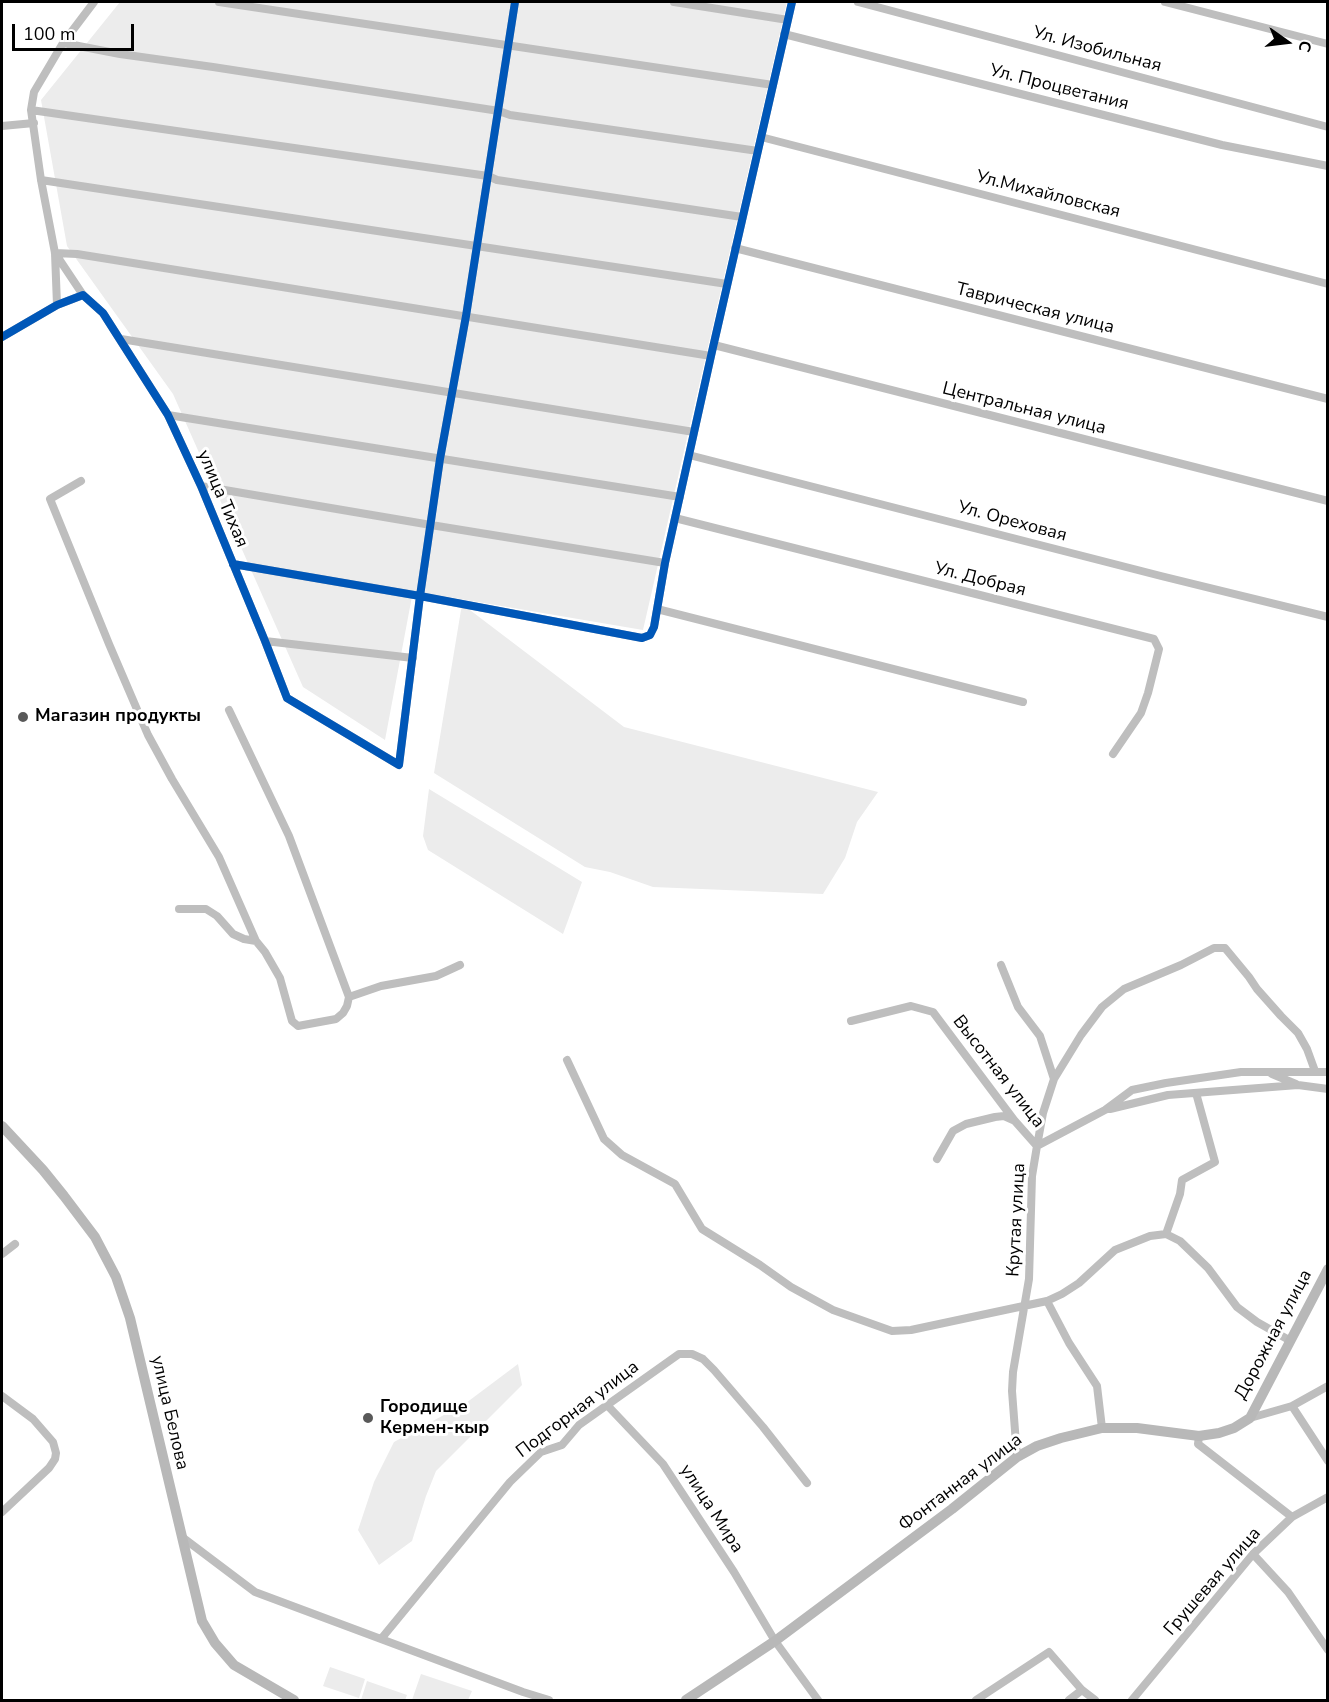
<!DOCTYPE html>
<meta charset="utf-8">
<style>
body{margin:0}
#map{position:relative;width:1329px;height:1702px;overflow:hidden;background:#fff;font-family:"Nunito Sans",sans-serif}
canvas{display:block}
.frame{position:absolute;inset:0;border:3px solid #000;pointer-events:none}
.north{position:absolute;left:1257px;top:12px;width:60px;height:60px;-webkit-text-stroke:4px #fff;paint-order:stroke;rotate:104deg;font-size:16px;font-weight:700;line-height:24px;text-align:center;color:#000}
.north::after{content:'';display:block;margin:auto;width:21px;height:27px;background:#000;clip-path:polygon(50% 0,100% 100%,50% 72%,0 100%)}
.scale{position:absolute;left:12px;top:24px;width:122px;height:27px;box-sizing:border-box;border:3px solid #000;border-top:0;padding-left:8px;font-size:18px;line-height:21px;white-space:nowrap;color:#000;-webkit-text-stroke:4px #fff;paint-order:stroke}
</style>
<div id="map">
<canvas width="1329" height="1702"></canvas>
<div class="frame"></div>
<div class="north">С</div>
<div class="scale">100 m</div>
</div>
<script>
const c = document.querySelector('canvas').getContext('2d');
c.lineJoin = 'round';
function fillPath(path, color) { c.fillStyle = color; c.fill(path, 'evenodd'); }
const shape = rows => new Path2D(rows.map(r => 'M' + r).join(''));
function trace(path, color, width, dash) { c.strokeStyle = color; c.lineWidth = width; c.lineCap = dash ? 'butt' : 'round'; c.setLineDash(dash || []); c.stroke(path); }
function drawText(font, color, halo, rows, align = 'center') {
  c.font = font + ' "Nunito Sans",sans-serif'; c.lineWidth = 6; c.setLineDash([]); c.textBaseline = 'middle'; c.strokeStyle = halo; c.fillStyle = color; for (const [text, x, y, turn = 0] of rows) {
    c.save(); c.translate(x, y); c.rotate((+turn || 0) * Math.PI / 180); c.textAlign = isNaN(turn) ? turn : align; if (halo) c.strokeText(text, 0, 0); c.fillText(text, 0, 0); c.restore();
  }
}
fillPath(shape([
 [120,2,787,2,643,630,413,591,385,740,303,687,173,394,67,246,41,100],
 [462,604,624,727,878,792,857,822,845,858,823,894,653,887,610,872,585,867,434,773],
 [429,789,582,882,563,934,428,850,423,836],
 [518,1364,522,1385,436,1471,426,1496,412,1541,379,1565,358,1530,374,1482,394,1442,466,1403],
 [330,1667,365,1679,359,1698,323,1686],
 [421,1674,472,1691,468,1700,412,1700],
 [367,1681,407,1695,405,1700,361,1700]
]), '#ececec');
trace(shape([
 [219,2,773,85],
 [674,2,788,20],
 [858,2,1328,127],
 [1165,2,1328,44],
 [784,34,1222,145,1328,166],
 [63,43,120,54,213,67,499,111,510,115,758,151],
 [31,110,488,176,497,180,742,217],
 [2,126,34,123],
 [761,137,1328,284],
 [41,180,727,284],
 [735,248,1328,399],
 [83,295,55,253,77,254,711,356],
 [57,305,55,253,41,180,31,110,34,92,63,43,94,2],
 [2,337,57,305,83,295,103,313,168,415,201,486,265,641,287,698,399,765,420,596,440,459,466,316,515,2],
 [121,339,694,432],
 [714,345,1328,501],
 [168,415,680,497],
 [689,455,1161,576,1328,617],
 [81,481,50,499,109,644,148,735,172,779,219,857,256,941],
 [201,486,431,525,665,563],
 [675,518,1154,639,1159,649,1148,693,1141,713,1113,754],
 [233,564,420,596,642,638,650,635,654,627,665,563,711,356,792,2],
 [657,609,1023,702],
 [265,641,413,658],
 [229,710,289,836,349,997],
 [179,909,206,909,217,916,233,934,244,939,256,941,265,952,280,978,292,1021,298,1026,336,1019,343,1013,347,1006,349,997,381,986,436,976,460,965],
 [1001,965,1018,1007,1040,1036,1054,1079],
 [851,1021,911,1006,933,1012,1014,1120,1037,1146],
 [567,1060,604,1139,622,1155,675,1184,702,1229,760,1265,791,1287,833,1310,892,1331,911,1330,1047,1301,1062,1294,1079,1283,1115,1250,1150,1236,1166,1234,1180,1194,1182,1180,1215,1162,1196,1093],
 [1272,1074,1296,1084],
 [1110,1109,1168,1095,1298,1085,1328,1089],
 [1037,1146,1043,1113,1054,1079,1081,1035,1102,1007,1124,989,1181,965,1214,948,1225,948,1249,977,1257,989,1281,1016,1298,1033,1307,1049,1315,1071],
 [937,1159,953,1131,966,1124,995,1117,1004,1116,1013,1120],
 [1166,1234,1180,1241,1208,1268,1237,1307,1257,1322,1289,1340],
 [2,1254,15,1244],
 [1047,1301,1069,1343,1097,1386,1102,1428],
 [2,1396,33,1419,53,1442,56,1453,55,1459,49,1468,2,1512],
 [607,1405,663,1464,734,1572,775,1641,818,1700],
 [1292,1406,1328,1461],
 [1250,1418,1292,1406,1328,1386],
 [1199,1436,1198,1444,1292,1517],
 [1017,1457,1012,1391,1013,1372,1029,1279,1032,1176,1037,1146,1105,1110,1132,1090,1166,1083,1241,1072,1328,1072],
 [182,1537,255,1592,523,1692,549,1700],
 [1253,1554,1288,1592,1328,1650],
 [381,1639,510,1482,541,1452,562,1445,579,1425,679,1354,692,1354,703,1359,714,1370,763,1427,807,1483],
 [976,1700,1049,1652,1082,1690,1095,1700],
 [1069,1700,1082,1690],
 [1132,1700,1253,1554,1292,1517,1328,1497]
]), '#bebebe', 8);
trace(shape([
 [2,1126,43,1170,64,1196,95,1237,116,1277,130,1318,202,1621,215,1643,234,1665,294,1700],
 [686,1700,775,1641,952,1509,1017,1457,1037,1446,1061,1438,1102,1428,1137,1428,1199,1436,1219,1433,1234,1428,1250,1418,1328,1269]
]), '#b8b8b8', 10);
trace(shape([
 [2,337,57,305,83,295,103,313,168,415,201,486,265,641,287,698,399,765,420,596,440,459,466,316,515,2],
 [233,564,420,596,642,638,650,635,654,627,665,563,711,356,792,2]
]), '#0057b8', 8);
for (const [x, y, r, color] of [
 [23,717,6,"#595959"],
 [368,1418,6,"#595959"]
]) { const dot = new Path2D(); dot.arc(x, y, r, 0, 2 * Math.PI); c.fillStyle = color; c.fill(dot); trace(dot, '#fff', 2); }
drawText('18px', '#000', '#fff', [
 ["Ул. Изобильная",1097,50,15],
 ["Ул. Процветания",1059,88,14],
 ["Ул.Михайловская",1048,195,14],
 ["Таврическая улица",1035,309,14],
 ["Центральная улица",1024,409,14],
 ["улица Тихая",222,499,67],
 ["Ул. Ореховая",1012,522,15],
 ["Ул. Добрая",980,580,14],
 ["Высотная улица",998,1072,52],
 ["Крутая улица",1017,1220,-87],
 ["Дорожная улица",1274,1335,-62],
 ["Подгорная улица",578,1410,-37],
 ["улица Белова",169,1413,77],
 ["Фонтанная улица",961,1483,-37],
 ["улица Мира",711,1509,57],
 ["Грушевая улица",1213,1582,-49]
]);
drawText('bold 18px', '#000', '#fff', [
 ["Магазин продукты",35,717],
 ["Городище",380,1408],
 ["Кермен-кыр",380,1429]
], 'left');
</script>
